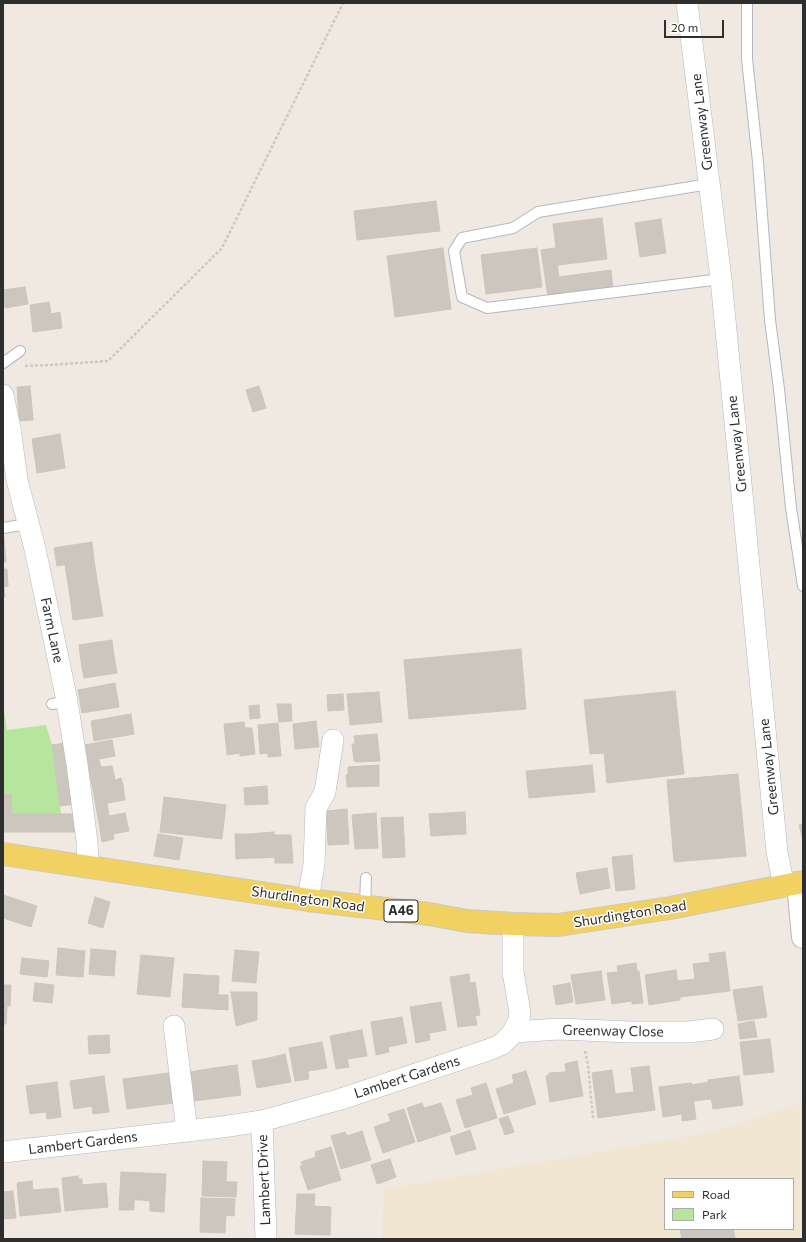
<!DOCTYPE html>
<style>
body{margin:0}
#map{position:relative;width:806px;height:1242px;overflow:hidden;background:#efe9e1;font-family:Commissioner,sans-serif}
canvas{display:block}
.frame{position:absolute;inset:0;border:4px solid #2e2e2e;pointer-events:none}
.legend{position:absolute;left:664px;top:1178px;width:130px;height:52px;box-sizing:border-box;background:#fff;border:1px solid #ababab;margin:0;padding:5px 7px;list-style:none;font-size:12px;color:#2e2e2e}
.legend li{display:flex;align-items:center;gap:8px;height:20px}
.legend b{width:20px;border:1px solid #ababab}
.scale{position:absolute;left:664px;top:20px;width:60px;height:18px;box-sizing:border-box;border:2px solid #2e2e2e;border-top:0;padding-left:5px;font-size:12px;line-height:14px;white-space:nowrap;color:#2e2e2e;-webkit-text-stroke:3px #fff;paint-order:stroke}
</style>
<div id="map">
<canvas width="806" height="1242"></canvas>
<div class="frame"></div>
<ul class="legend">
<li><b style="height:5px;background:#f2d163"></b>Road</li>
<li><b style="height:11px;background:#b6e59e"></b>Park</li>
</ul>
<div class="scale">20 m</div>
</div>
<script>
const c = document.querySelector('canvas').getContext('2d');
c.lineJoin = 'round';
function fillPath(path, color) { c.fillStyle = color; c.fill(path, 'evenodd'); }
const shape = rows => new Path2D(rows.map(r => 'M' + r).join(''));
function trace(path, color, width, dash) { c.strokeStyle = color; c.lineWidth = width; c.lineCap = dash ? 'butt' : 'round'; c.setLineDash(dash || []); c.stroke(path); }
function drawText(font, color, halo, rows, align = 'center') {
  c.font = font + ' Commissioner,sans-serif'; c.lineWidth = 3; c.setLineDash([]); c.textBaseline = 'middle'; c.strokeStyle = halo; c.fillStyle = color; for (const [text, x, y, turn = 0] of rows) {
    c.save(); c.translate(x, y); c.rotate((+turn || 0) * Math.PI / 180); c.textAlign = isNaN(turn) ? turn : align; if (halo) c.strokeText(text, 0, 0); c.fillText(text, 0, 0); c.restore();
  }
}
fillPath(shape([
 [803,1103,803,1239,382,1239,384,1189,708,1133],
 [665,1179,793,1179,793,1229,665,1229]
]), '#f0e6d1');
fillPath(shape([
 [3,702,7,730,46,725,52,745,61,814,11,814,11,794,3,794]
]), '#b6e59e');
const building = shape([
 [436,201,440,231,357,240,354,211,436,201],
 [602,218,607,259,558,265,553,224,602,218],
 [661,219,666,253,640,257,635,223,661,219],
 [443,248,451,309,395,317,387,256,443,248],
 [537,248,542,287,486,294,481,255,537,248],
 [555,248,559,277,611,270,613,288,548,298,541,250,555,248],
 [25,287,28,304,5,308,3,290,25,287],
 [49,302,51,314,60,312,62,328,33,332,30,305,49,302],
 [30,386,33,420,19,421,17,387,30,386],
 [259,386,266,408,253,412,246,390,259,386],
 [60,434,65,468,37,473,32,439,60,434],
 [3,537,4,537,6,562,3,562,3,537],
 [92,542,94,560,57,566,54,548,92,542],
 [94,560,99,592,70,596,65,565,94,560],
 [3,569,7,569,8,586,4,587,5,597,3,597,3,569],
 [99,592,103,616,73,620,70,596,99,592],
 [112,640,114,656,81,661,79,645,112,640],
 [521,649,526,709,409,719,404,660,521,649],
 [114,656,117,673,84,678,81,661,114,656],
 [115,683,119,707,82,713,78,690,115,683],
 [675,691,684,774,607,783,604,753,590,754,584,700,675,691],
 [379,692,382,722,350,725,347,694,379,692],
 [343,694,344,710,328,711,327,695,343,694],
 [277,704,291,704,292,721,279,722,277,704],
 [259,705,260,718,250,719,249,706,259,705],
 [131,714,134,734,94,741,91,721,131,714],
 [316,721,319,747,295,749,293,724,316,721],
 [244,722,245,728,252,728,255,754,240,756,240,753,227,755,224,724,244,722],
 [278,723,281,756,268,757,268,753,260,754,258,725,278,723],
 [377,734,380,761,356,762,356,761,354,761,352,744,355,744,354,736,377,734],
 [112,740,115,756,99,759,100,764,88,766,84,745,112,740],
 [66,743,75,804,60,806,52,745,66,743],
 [100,764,101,767,112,766,115,780,121,778,123,785,93,790,88,766,100,764],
 [379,765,379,786,347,787,346,775,348,775,348,767,379,765],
 [592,765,595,792,529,798,526,771,592,765],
 [738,774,746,856,674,862,667,780,738,774],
 [123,785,125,800,107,803,109,815,98,818,93,790,123,785],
 [267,786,268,804,245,805,244,788,267,786],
 [3,794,11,794,11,814,75,814,75,832,3,832,3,794],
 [164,797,226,805,222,839,160,832,164,797],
 [347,809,349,844,328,845,326,811,347,809],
 [465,812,466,834,431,836,429,814,465,812],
 [125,813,129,831,113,834,114,839,102,842,98,818,125,813],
 [376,813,378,848,355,849,352,815,376,813],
 [403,817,405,857,383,858,381,818,403,817],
 [803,824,803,840,799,825,803,824],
 [274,832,275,857,262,858,261,833,274,832],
 [261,833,262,858,250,858,249,834,261,833],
 [158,834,183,838,179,860,154,856,158,834],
 [235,834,249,834,250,858,236,859,235,834],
 [274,835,291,835,293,863,275,863,274,835],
 [632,855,635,889,616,891,612,857,632,855],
 [607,868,610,888,580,894,576,873,607,868],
 [3,895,37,906,31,927,3,918,3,895],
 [95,897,110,902,103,928,88,923,95,897],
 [58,948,85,951,83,977,56,975,58,948],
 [91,949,116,951,114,976,89,974,91,949],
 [235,950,259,952,256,983,232,981,235,950],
 [725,952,730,991,697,995,693,964,710,962,709,954,725,952],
 [141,955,174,958,170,997,137,994,141,955],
 [22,958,49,961,47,977,20,974,22,958],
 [636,963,637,971,639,971,643,1003,632,1004,632,1001,612,1004,607,973,618,972,617,966,636,963],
 [676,970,680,1000,649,1005,645,975,676,970],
 [601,971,605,1000,576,1004,571,975,601,971],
 [184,974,219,976,218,995,228,995,228,1010,182,1007,184,974],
 [469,974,470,983,475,982,480,1015,475,1016,477,1025,458,1027,450,977,469,974],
 [695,979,697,995,680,997,678,981,695,979],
 [35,983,54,985,52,1003,33,1001,35,983],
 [570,983,573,1002,556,1005,553,986,570,983],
 [3,985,11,985,10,1006,7,1006,6,1024,3,1024,3,985],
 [762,986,767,1017,738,1021,733,990,762,986],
 [231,992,257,992,257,1020,236,1026,231,992],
 [441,1002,446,1030,429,1033,430,1040,416,1043,410,1007,441,1002],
 [402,1017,407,1043,388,1047,389,1052,376,1055,371,1022,402,1017],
 [754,1021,757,1037,740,1039,738,1024,754,1021],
 [362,1030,367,1056,347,1059,349,1067,336,1069,330,1036,362,1030],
 [109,1035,110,1053,89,1054,88,1036,109,1035],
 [770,1039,774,1072,744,1075,740,1042,770,1039],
 [322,1042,327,1068,308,1071,309,1079,295,1081,289,1048,322,1042],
 [285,1054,291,1082,274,1085,269,1058,285,1054],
 [269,1058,274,1085,257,1088,252,1061,269,1058],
 [577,1061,583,1096,550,1102,546,1076,549,1075,549,1073,566,1072,565,1064,577,1061],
 [237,1065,241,1095,218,1098,214,1068,237,1065],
 [649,1066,655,1110,626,1114,623,1093,634,1092,631,1068,649,1066],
 [214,1068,218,1098,194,1101,190,1072,214,1068],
 [612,1070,615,1094,623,1093,626,1114,598,1118,592,1073,612,1070],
 [526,1071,536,1104,504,1114,496,1089,514,1083,512,1075,526,1071],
 [169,1073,174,1103,150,1106,146,1076,169,1073],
 [104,1076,109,1112,93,1114,92,1106,74,1109,70,1081,104,1076],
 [146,1076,150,1106,127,1109,123,1079,146,1076],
 [739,1076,743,1105,713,1109,708,1080,739,1076],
 [57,1082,61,1117,47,1119,46,1112,30,1114,26,1086,57,1082],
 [709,1082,711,1099,693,1101,691,1085,709,1082],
 [486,1083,497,1118,465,1128,456,1100,473,1095,471,1088,486,1083],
 [691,1083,696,1119,682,1121,682,1114,663,1117,659,1087,691,1083],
 [422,1103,424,1108,441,1103,451,1131,418,1142,407,1108,422,1103],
 [404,1109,415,1142,383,1153,374,1127,391,1121,388,1114,404,1109],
 [508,1116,514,1132,505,1135,499,1119,508,1116],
 [470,1130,476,1149,465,1152,459,1134,470,1130],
 [362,1131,371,1160,341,1169,331,1136,345,1132,347,1136,362,1131],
 [459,1134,465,1152,456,1155,450,1137,459,1134],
 [331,1147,341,1180,308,1190,300,1166,303,1166,301,1162,316,1157,315,1152,331,1147],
 [390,1159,396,1177,386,1181,380,1162,390,1159],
 [203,1161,227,1162,226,1182,237,1182,236,1197,202,1196,203,1161],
 [380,1162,386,1181,377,1184,371,1165,380,1162],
 [121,1172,143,1173,141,1200,134,1200,134,1210,119,1210,121,1172],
 [143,1173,166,1174,164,1212,150,1211,150,1201,141,1200,143,1173],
 [78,1176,78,1179,82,1179,82,1185,106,1183,108,1207,65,1211,62,1178,78,1176],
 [32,1181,33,1190,58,1188,61,1212,20,1216,17,1183,32,1181],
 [13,1191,16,1218,3,1219,3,1192,13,1191],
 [297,1194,315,1194,314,1206,331,1207,330,1235,295,1234,297,1194],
 [201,1198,235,1199,234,1216,226,1215,225,1233,200,1232,201,1198],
 [680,1229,733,1229,735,1239,682,1239,680,1229]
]);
fillPath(building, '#cbc7bf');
trace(building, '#cbc5ba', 1);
const lane = shape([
 [747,3,747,59,758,162,770,320,779,389,791,508,803,586],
 [709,184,538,212,513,228,462,238,454,251,462,297,487,308,721,279],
 [3,363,20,351],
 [3,528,28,524],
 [52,704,67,702],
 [365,907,366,878]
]);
const street = shape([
 [687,3,721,279,777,852,784,886],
 [3,395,10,428,17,480,35,549,66,696,77,764,87,842,88,867],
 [308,900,314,864,316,808,325,792,333,740],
 [174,1026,187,1131],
 [514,1032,559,1029,630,1032,689,1032,713,1029],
 [262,1121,266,1239],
 [3,1152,222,1127,262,1121,341,1099,491,1049,502,1044,512,1034,519,1020,520,1012,513,972,513,924]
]);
const secondary = shape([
 [798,883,803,937]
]);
const primary = shape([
 [3,854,308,900,429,914,467,921,513,924,558,925,670,908,803,882]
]);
trace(lane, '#b4b7c1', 12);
trace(street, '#b4b7c1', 22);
trace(secondary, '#b4b7c1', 24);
trace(primary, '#c9c9c9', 24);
trace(shape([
 [25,366,49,365,108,361,222,248,343,3],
 [585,1051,588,1065,593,1118]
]), '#c9c9c9', 2.5, [3, 2]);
trace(lane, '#fff', 10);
trace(street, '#fff', 21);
trace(secondary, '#fff', 22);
trace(primary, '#f2d163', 22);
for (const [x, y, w] of [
 [401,911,34]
]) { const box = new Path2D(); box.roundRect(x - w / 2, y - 11, w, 22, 3); c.fillStyle = '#fff'; c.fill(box); trace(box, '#2e2e2e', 1); }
drawText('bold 13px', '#2e2e2e', null, [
 ["A46",401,911]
]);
drawText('14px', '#2e2e2e', '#fff', [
 ["Greenway Lane",702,122,-97],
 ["Greenway Lane",737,444,-96],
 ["Farm Lane",52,630,78],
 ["Greenway Lane",769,767,-96],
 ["Shurdington Road",308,899,8],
 ["Shurdington Road",630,914,-9],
 ["Greenway Close",613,1031,1],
 ["Lambert Gardens",407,1077,-18],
 ["Lambert Gardens",83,1143,-7],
 ["Lambert Drive",264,1180,-92]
]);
</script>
